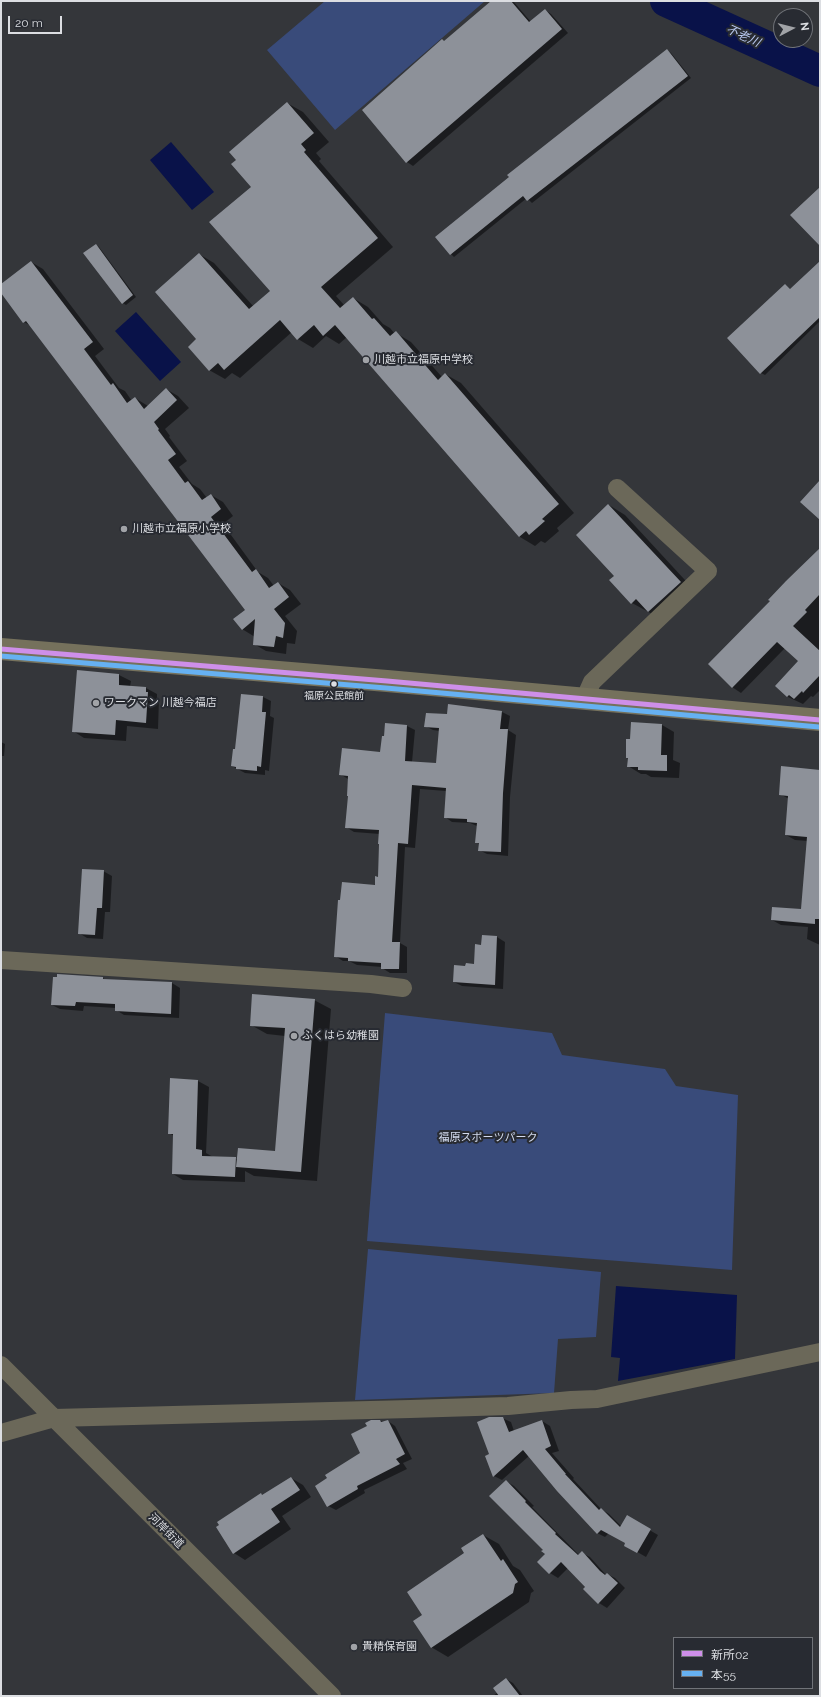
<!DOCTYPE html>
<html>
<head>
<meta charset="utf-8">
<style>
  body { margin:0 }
  #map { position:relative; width:821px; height:1697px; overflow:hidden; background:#34363a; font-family:Raleway,"Noto Sans JP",sans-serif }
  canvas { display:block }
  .frame { position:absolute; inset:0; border:2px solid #dcdee2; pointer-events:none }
  .legend { position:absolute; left:673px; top:1637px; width:140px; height:52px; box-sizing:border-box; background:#282b32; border:1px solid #707378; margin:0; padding:5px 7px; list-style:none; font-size:12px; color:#dcdee2 }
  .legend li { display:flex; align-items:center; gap:8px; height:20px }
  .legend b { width:20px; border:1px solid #707378 }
  .north { position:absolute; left:773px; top:8px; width:40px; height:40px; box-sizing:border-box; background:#282b32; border:1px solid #707378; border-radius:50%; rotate:83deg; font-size:11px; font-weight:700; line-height:16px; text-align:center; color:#dcdee2 }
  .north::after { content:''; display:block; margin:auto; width:14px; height:18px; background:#a1a3a7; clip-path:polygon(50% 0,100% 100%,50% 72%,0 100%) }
  .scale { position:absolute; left:8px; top:16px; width:54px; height:18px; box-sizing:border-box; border:2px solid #dcdee2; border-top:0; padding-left:5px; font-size:12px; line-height:14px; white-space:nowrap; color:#dcdee2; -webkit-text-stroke:3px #282b32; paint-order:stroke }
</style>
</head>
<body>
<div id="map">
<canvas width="821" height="1697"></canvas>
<div class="frame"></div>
<ul class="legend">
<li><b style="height:5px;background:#ce8fe9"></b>新所02</li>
<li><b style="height:5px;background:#66b1f2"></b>本55</li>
</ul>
<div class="north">N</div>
<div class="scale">20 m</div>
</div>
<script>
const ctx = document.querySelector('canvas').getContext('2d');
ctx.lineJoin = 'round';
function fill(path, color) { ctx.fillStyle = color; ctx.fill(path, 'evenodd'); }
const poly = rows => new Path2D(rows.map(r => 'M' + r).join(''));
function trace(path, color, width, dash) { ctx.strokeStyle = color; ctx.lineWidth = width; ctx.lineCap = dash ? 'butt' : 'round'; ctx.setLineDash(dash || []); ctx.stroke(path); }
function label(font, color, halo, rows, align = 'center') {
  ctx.font = font + ' Raleway,"Noto Sans JP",sans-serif'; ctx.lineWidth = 4; ctx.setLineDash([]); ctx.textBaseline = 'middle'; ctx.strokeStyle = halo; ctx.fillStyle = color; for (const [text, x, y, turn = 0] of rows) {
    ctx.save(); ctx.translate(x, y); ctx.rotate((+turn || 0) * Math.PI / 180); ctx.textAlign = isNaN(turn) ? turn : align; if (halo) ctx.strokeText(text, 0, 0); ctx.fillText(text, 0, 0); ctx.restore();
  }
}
const green = poly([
  [325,1,485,1,335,130,267,50],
  [385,1013,552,1033,562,1055,665,1069,676,1086,738,1095,732,1270,367,1241],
  [368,1249,601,1272,596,1337,558,1339,554,1393,355,1400]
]);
const water = poly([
  [171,142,214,192,192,210,150,160],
  [136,312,181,362,160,381,115,331],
  [616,1286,737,1295,735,1359,618,1381,620,1358,611,1357]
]);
const shadow = poly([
  [492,1,513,1,531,22,545,10,551,14,568,33,413,166,407,162,363,110],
  [667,50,671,53,691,78,532,203,527,198,454,257,451,254,510,178],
  [287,103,303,112,329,142,316,153,321,159,319,161,393,247,336,296,344,305,353,298,368,307,383,324,390,328,395,334,396,333,411,342,442,377,445,374,461,383,574,513,557,528,559,531,545,543,541,541,535,546,520,537,347,337,339,344,326,336,313,348,298,339,292,332,240,378,232,373,225,379,209,370,197,339,199,254,214,263,254,307,271,292,252,188,237,160],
  [96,245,99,247,136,297,126,305,123,303],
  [31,262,43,269,104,349,95,356,119,388,125,391,132,401,135,398,148,406,166,389,178,396,189,408,165,429,170,436,169,437,187,461,179,467,192,484,200,489,207,498,211,495,223,502,233,516,223,524,258,572,268,578,274,586,278,583,290,590,301,604,285,616,297,631,295,644,287,643,286,654,266,651,254,644,255,637,242,629,247,610,31,326,24,322,1,292,1,285],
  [820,262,820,321,765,375,761,373,785,285,791,290],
  [609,505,625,515,696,592,665,621,632,603,615,576],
  [820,549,820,690,813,697,811,696,803,704,788,697,777,686,800,661,785,648,741,693,732,687],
  [78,671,119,675,131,681,130,687,146,688,157,694,157,698,159,699,158,729,127,726,126,741,84,738,73,731],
  [242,695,263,697,271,701,270,716,274,718,269,771,265,770,265,775,245,773,232,766,236,750],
  [449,705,502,712,510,716,508,730,516,735,510,797,508,856,487,854,479,850,480,844,476,842,477,826,470,823,452,822,445,817,446,791,420,789,415,848,405,847,400,943,407,947,407,973,390,973,382,968,382,967,357,965,349,961,343,961,335,956,379,878,380,834,354,832,346,827,349,796,348,779,340,774,381,753,386,724,407,726,415,730,412,762,437,764,440,731,433,730,425,726,448,715],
  [662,725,674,732,673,760,680,763,679,778,651,777,646,774,641,774,628,766,629,759,627,758,631,740],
  [1,742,5,744,4,756,1,756],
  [820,771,820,945,807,939,808,927,781,925,772,920,802,910,808,841,795,840,786,835,789,799,780,794],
  [103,871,112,876,110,912,105,912,103,939,87,938,79,933],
  [483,936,497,937,505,942,503,989,462,986,454,982,466,967,475,965,482,946],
  [103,978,105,980,172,983,180,988,179,1018,124,1015,116,1010,116,1008,84,1006,83,1011,60,1009,52,1005],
  [314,1000,331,1009,317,1181,254,1176,245,1171,245,1182,183,1180,173,1174,174,1136,169,1133,171,1079,198,1081,209,1087,206,1153,213,1157,235,1158,238,1160,276,1152,285,1036,267,1034,251,1025],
  [502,1418,511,1422,514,1431,542,1421,550,1426,559,1451,552,1453,574,1478,573,1479,601,1509,609,1514,622,1527,627,1517,658,1535,646,1557,625,1545,626,1543,609,1533,605,1537,597,1533,529,1456,502,1480,494,1476,490,1454],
  [380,1421,388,1421,395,1426,412,1459,403,1463,407,1469,364,1490,365,1493,336,1510,328,1506],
  [291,1478,303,1485,311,1497,282,1516,291,1529,245,1560,234,1553,263,1496],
  [506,1481,514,1486,534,1506,532,1507,579,1555,582,1553,590,1557,606,1575,607,1574,615,1578,625,1588,607,1608,599,1603,568,1568,558,1578,550,1573,544,1550],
  [483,1535,499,1544,513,1566,520,1570,534,1591,531,1593,529,1602,448,1657,431,1647,423,1615],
  [506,1679,513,1683,523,1696,493,1696,497,1693]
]);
const river = poly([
  [666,1,820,71]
]);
const building = poly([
  [491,1,511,1,529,22,545,9,562,29,406,163,362,110,442,39,444,41],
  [667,49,688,76,527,201,523,196,450,255,435,237,509,177,507,175],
  [287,102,314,133,301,144,306,150,304,152,378,238,321,287,340,308,353,297,372,319,374,318,390,336,396,331,438,380,445,373,559,504,542,519,545,521,529,535,526,531,519,537,335,325,323,336,314,325,297,340,280,320,224,370,218,363,209,371,188,347,196,339,155,292,199,253,249,309,270,291,209,222,251,187,231,164,236,160,229,152],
  [820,187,820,246,790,215],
  [96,244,133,295,122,304,83,253],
  [31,261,93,342,84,349,111,385,113,383,127,403,135,397,144,409,166,388,177,400,154,422,159,429,158,430,176,454,168,460,185,483,188,481,202,500,211,494,221,509,211,517,252,572,256,569,269,588,278,582,289,597,274,609,285,623,283,638,276,636,274,647,253,645,255,619,242,630,233,619,245,610,26,321,23,323,1,293,1,284],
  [820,261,820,317,760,374,727,338,785,284,790,289],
  [820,480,820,520,800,502],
  [608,504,681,582,648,612,636,599,631,604,609,580,614,576,576,535],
  [820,548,820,594,805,610,807,612,793,626,820,651,820,675,803,693,802,691,794,699,789,695,787,697,775,686,798,661,777,642,732,688,708,664,770,601,768,600,786,581],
  [77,670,119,674,119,685,146,687,146,692,148,692,146,723,116,720,115,735,72,732],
  [241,694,263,696,262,712,266,712,261,767,257,766,257,771,236,769,236,767,231,766,233,749,235,749],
  [448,704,502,711,500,729,508,729,503,793,501,852,478,851,479,843,475,843,477,823,467,822,467,819,444,818,446,788,412,785,408,844,398,843,392,942,400,942,399,969,381,969,381,963,348,961,348,958,334,957,338,900,340,900,342,882,375,885,375,876,378,877,379,844,378,844,379,830,345,828,348,796,347,796,348,776,339,775,342,748,380,752,382,736,384,736,385,723,407,725,405,761,436,763,439,728,424,727,426,713,447,714],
  [631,722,662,724,661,755,667,755,667,771,638,770,638,767,627,767,628,758,626,758,626,739,630,739],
  [781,766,820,770,820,919,815,919,815,924,771,920,772,907,801,909,807,837,785,835,788,796,779,795],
  [82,869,104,870,102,908,97,908,95,935,78,934],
  [482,935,497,936,495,985,453,982,454,965,465,966,466,963,474,964,475,944,481,945],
  [57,974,103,977,103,979,172,982,171,1014,115,1011,115,1004,76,1002,75,1006,51,1005,53,977,57,977],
  [252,994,315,999,301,1172,236,1167,238,1148,275,1151,285,1028,250,1026],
  [170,1078,198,1080,196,1149,202,1150,202,1156,236,1157,235,1177,172,1174,173,1134,168,1134],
  [489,1417,503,1417,509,1432,542,1420,551,1446,545,1449,566,1474,565,1474,599,1510,601,1508,620,1527,627,1515,651,1529,637,1553,624,1546,625,1543,601,1530,597,1534,557,1491,523,1450,493,1477,485,1456,489,1454,477,1422],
  [371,1420,380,1420,381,1422,388,1420,405,1454,396,1459,400,1464,357,1486,358,1489,327,1507,315,1486,327,1478,325,1475,360,1453,351,1434,367,1426,365,1423],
  [291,1477,300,1490,271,1509,280,1522,233,1554,216,1527,219,1525,217,1522,261,1493,262,1495],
  [506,1480,526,1501,525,1502,556,1533,555,1534,578,1555,582,1551,600,1571,605,1575,607,1573,618,1583,598,1604,583,1589,585,1587,561,1562,549,1574,537,1562,545,1554,541,1551,543,1550,489,1496],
  [483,1534,501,1561,503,1559,518,1582,515,1584,513,1593,431,1648,413,1621,422,1615,407,1592,464,1553,461,1548],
  [506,1678,520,1696,499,1696,493,1688]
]);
const street = poly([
  [587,699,588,691,592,682,708,571,617,488],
  [1,960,371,984,403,988],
  [1,1365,332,1696],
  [1,1433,54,1418,410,1409,508,1406,571,1400,597,1399,820,1352]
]);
const primary = poly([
  [1,649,387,681,820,720]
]);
const bus1 = poly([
  [1,649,387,681,820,720]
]);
const bus2 = poly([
  [1,656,386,688,819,727]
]);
const markers = [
  [366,360,4,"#a1a3a7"],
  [124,529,4,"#a1a3a7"],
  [334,684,3.5,"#dcdee2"],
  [96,703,4,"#a1a3a7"],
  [294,1036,4,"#a1a3a7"],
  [354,1647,4,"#a1a3a7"]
];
const busNames = [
  ["福原公民館前",334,696]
];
const poiNames = [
  ["川越市立福原中学校",374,360],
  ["川越市立福原小学校",132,529],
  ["ワークマン 川越今福店",104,703],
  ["ふくはら幼稚園",302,1036],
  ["貴精保育園",362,1647]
];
const parkNames = [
  ["福原スポーツパーク",488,1138]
];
const streetNames = [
  ["河岸街道",166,1531,45]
];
const waterNames = [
  ["不老川",743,36,25]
];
fill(green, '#394b7a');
fill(water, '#091249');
fill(shadow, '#0007');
trace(river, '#091249', 32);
fill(building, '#8d9199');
trace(street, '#6b6859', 18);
trace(primary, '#75715c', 22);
trace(bus1, '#ce8fe9', 5);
trace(bus2, '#66b1f2', 5);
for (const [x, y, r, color] of markers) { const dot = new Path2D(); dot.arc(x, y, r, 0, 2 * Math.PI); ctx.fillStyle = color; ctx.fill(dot); trace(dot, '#282b32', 1.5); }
label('10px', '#dcdee2', '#282b32', busNames);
label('11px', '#dcdee2', '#282b32', poiNames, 'left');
label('11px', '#d2daee', '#282b32', parkNames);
label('11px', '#dcdee2', '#282b32', streetNames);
label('italic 12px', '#b9c9f0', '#282b32', waterNames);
</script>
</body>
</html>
